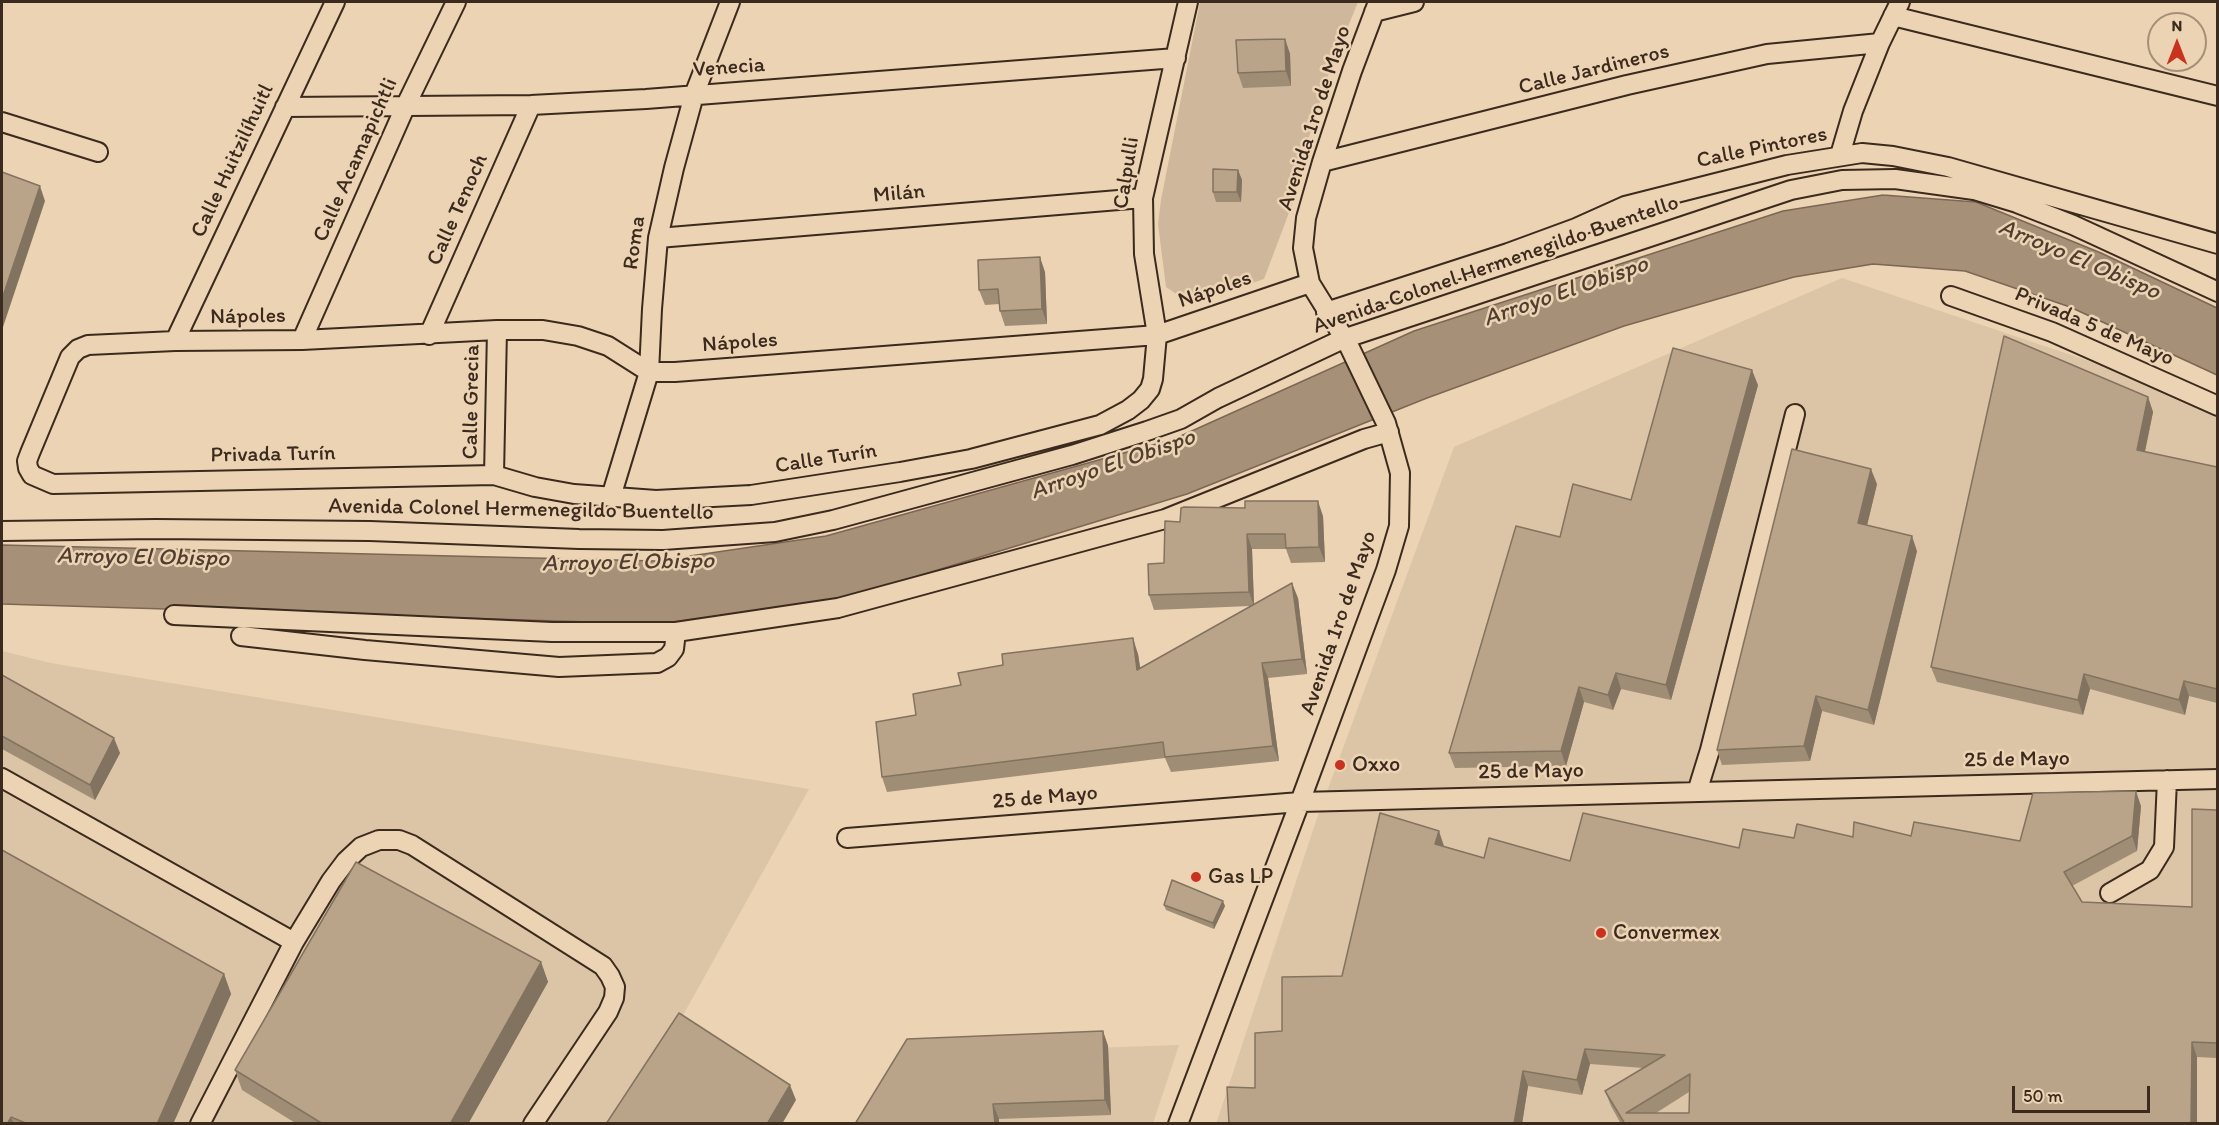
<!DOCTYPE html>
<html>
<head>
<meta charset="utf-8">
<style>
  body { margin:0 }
  #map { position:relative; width:2219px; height:1125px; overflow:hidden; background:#ebd3b3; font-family:Itim,sans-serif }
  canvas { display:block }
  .frame { position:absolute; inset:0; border:3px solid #3b2a1e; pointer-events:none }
  .north { position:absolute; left:2147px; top:12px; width:60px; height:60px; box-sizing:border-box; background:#ebd3b3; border:2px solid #a58f77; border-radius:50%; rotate:0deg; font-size:16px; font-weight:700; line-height:24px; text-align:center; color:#3b2a1e }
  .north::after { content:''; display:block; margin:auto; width:21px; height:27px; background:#c8321e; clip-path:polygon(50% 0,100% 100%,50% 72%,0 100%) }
  .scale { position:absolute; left:2012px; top:1086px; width:138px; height:27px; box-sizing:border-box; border:3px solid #3b2a1e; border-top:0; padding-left:8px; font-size:18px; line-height:21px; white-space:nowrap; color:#3b2a1e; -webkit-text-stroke:4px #ebd3b3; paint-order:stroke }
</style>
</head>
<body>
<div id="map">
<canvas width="2219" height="1125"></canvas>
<div class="frame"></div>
<div class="north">N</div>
<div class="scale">50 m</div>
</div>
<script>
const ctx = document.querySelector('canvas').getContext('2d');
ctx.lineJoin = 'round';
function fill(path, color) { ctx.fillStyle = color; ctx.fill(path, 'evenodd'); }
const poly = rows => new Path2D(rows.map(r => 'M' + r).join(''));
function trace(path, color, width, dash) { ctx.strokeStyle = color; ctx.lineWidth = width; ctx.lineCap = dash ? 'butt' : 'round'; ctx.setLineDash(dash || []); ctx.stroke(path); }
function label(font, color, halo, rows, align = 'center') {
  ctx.font = font + ' Itim,sans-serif'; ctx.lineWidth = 5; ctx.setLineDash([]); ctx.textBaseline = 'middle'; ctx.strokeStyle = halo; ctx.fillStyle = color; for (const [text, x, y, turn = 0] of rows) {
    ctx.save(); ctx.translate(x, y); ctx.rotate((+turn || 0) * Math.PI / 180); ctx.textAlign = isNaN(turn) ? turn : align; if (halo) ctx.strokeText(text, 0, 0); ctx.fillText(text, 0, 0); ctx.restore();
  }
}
const built = poly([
  [1842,278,2217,404,2217,1123,1216,1124,1315,824,1454,447],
  [2,651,51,663,809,789,623,1123,2,1124],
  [1179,1045,1153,1123,870,1124,912,1054]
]);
const green = poly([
  [1200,2,1358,2,1329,73,1304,153,1293,202,1264,279,1191,304,1166,287,1158,224,1161,200]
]);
const water = poly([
  [1883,195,1976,202,2101,253,2217,308,2217,375,2070,307,1965,271,1873,264,1794,277,1624,326,1427,398,1187,494,839,600,657,624,2,604,2,545,656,561,826,536,1174,439,1414,331,1783,211,1883,195]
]);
const minor = poly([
  [1188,2,1143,198,1144,254,1157,335,1153,379,1150,389,1141,400,1128,410,1100,425,971,459,900,472,751,495,656,500,574,494,535,487,494,475,53,484,32,475,28,468,27,461,30,453,70,357,78,349,88,345,175,341,302,340,497,330,543,330,578,336,608,346,649,372,675,372,1157,335,1310,283],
  [1374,12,1414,2],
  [1893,16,2218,96],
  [285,107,531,105,646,99,1176,58],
  [2,122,98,152],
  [1840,155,1853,111,1880,43,1900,2],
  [1322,162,1627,85,1767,54,1880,43],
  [658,238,1143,198],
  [1951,296,2052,332,2218,406],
  [1326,312,1508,253,1576,228,1625,206,1787,165,1862,153,1893,156,1948,167,2218,244],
  [429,335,531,105],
  [302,340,406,105,456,2],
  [175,341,335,2],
  [494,475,497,330],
  [611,497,649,372,652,309,658,238,674,168,694,95,730,2],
  [2,531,156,529,370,531,579,539,663,540,775,532,833,520,1072,455,1147,431,1181,419,1218,398,1343,339,1791,190,1842,180,1895,179,1974,190,2017,203,2073,225,2218,292],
  [174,615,552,632,676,632,838,608,1165,519,1364,439,1389,432],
  [241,636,365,650,559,667,657,663,668,657,674,649,676,632],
  [2,778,294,942],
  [1697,792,1710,750,1795,414],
  [847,838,1300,802,2218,779],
  [2110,893,2150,870,2164,847,2167,780],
  [200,1124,294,942,331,881,346,861,361,847,379,840,399,840,412,845,603,966,610,976,615,987,614,998,608,1012,533,1124],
  [1178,1124,1300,802,1386,570,1399,526,1400,473,1386,423,1349,346,1310,283,1303,248,1306,218,1322,162,1352,71,1378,2]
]);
const wall = poly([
  [1285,39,1290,54,1291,86,1243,88,1238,73],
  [1238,170,1242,180,1241,202,1216,202,1213,192],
  [1045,272,1047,324,1005,326,1000,311,999,304,985,305,979,290],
  [1758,385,1671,700,1621,689,1613,710,1584,702,1566,766,1455,768,1449,753,1560,537,1631,500],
  [2148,397,2153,412,2145,452,2217,467,2217,703,2189,696,2185,715,2090,689,2083,715,1937,682,1931,667],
  [1877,484,1867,525,1917,551,1874,725,1822,711,1810,761,1722,765,1717,750],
  [1323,516,1325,562,1291,563,1286,549,1252,549,1254,604,1298,598,1307,674,1268,678,1279,761,1171,772,1165,758,887,792,882,777,916,715,1138,654,1140,669,1250,606,1154,610,1149,595,1164,563,1180,522],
  [2,675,120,753,95,800,2,749],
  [2141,806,2137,851,2072,886,2082,902,2192,907,2217,810,2217,1058,2197,1057,2197,1124,1621,1124,1611,1106,1605,1091,1643,1068,1590,1064,1582,1095,1528,1086,1522,1124,1229,1124,1255,1088,1282,1031,1342,976,1444,846,1484,858,1570,861,1739,848,1794,838,1911,836,2020,841],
  [1689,1092,1689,1113,1656,1113],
  [1164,905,1225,906,1214,929,1166,910],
  [541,962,548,982,468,1124,297,1124,242,1090,235,1070],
  [224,974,231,994,173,1124,2,1124],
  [1103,1031,1108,1046,1111,1115,855,1124]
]);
const shadedWall = poly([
  [1285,39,1290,54,1291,86,1286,71],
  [1238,170,1242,180,1241,202,1237,192],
  [40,186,45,201,2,330,2,299],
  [1040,257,1045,272,1047,324,1042,309],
  [1752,370,1758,385,1671,700,1666,685],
  [2148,397,2153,412,2142,465,2137,450],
  [1871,469,1877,484,1864,538,1858,523],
  [1318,501,1323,516,1325,562,1319,547],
  [1247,534,1252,549,1254,606,1249,592],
  [1912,536,1917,551,1874,725,1868,710],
  [1292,583,1298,598,1307,674,1302,659],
  [1133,638,1138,654,1143,685,1137,670],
  [1262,663,1268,678,1279,761,1273,746],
  [1616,673,1621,689,1613,710,1608,695],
  [2084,674,2090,689,2083,715,2078,700],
  [2184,681,2189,696,2185,715,2179,700],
  [1579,687,1584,702,1566,766,1561,751],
  [1816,696,1822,711,1810,761,1804,746],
  [114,738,120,753,95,800,90,785],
  [2136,791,2141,806,2137,851,2132,836],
  [1439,831,1444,846,1440,859,1435,844],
  [1223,901,1225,906,1214,929,1213,923],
  [541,962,548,982,468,1124,450,1124],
  [224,974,231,994,173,1124,157,1124],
  [1103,1031,1108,1046,1111,1115,1105,1100],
  [2192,1042,2197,1057,2197,1124,2191,1124],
  [1585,1049,1590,1064,1582,1095,1577,1080],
  [1523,1071,1528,1086,1522,1124,1514,1124],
  [790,1085,796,1100,782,1124,767,1124],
  [993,1104,999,1119,999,1124,995,1124],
  [11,1117,14,1124,7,1124]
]);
const building = poly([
  [1285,39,1286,71,1238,73,1236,40,1285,39],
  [1213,169,1238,170,1237,192,1213,192,1213,169],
  [2,172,40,186,2,299,2,172],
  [1040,257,1042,309,1000,311,998,289,979,290,978,260,1040,257],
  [2004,336,2148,397,2137,450,2217,467,2217,689,2184,681,2179,700,2084,674,2078,700,1931,667,2004,336],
  [1673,348,1752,370,1666,685,1616,673,1608,695,1579,687,1561,751,1449,753,1516,526,1560,537,1573,484,1631,500,1673,348],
  [1792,449,1871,469,1858,523,1912,536,1868,710,1816,696,1804,746,1717,750,1792,449],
  [1245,501,1318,501,1319,547,1286,548,1285,534,1247,534,1249,592,1149,595,1148,564,1164,563,1165,521,1180,522,1181,508,1184,507,1245,508,1245,501],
  [1292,583,1302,659,1262,663,1273,746,1165,757,1163,742,882,777,876,722,916,715,913,694,961,685,958,673,1003,665,1002,654,1133,638,1137,670,1292,583],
  [2,675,114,738,90,785,2,736,2,675],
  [2136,791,2132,836,2064,872,2082,902,2192,907,2192,809,2217,810,2217,1043,2192,1042,2191,1124,1625,1124,1605,1091,1665,1055,1585,1049,1577,1080,1523,1071,1514,1124,1229,1124,1227,1087,1255,1088,1255,1033,1282,1031,1282,977,1342,976,1380,813,1439,831,1435,844,1484,858,1489,838,1570,861,1583,813,1739,848,1743,829,1794,838,1797,824,1853,837,1854,822,1911,836,1914,822,2020,841,2033,793,2136,791],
  [1690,1074,1689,1113,1626,1113,1690,1074],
  [2,850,224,974,157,1124,28,1124,11,1117,7,1124,2,1124,2,850],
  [356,862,541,962,450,1124,323,1124,235,1070,356,862],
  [1172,880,1223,901,1213,923,1164,905,1172,880],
  [679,1013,790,1085,767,1124,606,1124,679,1013],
  [1103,1031,1105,1100,993,1104,995,1124,855,1124,907,1039,1103,1031]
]);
const markers = [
  [1340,765,6,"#c8321e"],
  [1196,877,6,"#c8321e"],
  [1601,933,6,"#c8321e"]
];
const streetNames = [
  ["Venecia",729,68,-4],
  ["Calle Jardineros",1594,70,-14],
  ["Avenida 1ro de Mayo",1315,118,-72],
  ["Calle Pintores",1762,148,-12],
  ["Calle Acamapichtli",356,160,-66],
  ["Calle Huitzilíhuitl",233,161,-65],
  ["Calpulli",1127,173,-81],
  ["Milán",899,194,-5],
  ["Calle Tenoch",458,210,-66],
  ["Roma",635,243,-82],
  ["Avenida Colonel Hermenegildo Buentello",1496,265,-19],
  ["Nápoles",1215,290,-19],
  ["Nápoles",248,317,-1],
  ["Privada 5 de Mayo",2094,327,23],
  ["Nápoles",740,343,-4],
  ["Calle Grecia",472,402,-89],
  ["Privada Turín",273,455,-1],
  ["Calle Turín",826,459,-9],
  ["Avenida Colonel Hermenegildo Buentello",521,510,1],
  ["Avenida 1ro de Mayo",1339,623,-71],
  ["25 de Mayo",2017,760,-1],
  ["25 de Mayo",1531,772,-1],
  ["25 de Mayo",1045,798,-5]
];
const poiNames = [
  ["Oxxo",1352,765],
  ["Gas LP",1208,877],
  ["Convermex",1613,933]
];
const waterNames = [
  ["Arroyo El Obispo",2079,260,23],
  ["Arroyo El Obispo",1566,292,-19],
  ["Arroyo El Obispo",1113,465,-19],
  ["Arroyo El Obispo",143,558,1],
  ["Arroyo El Obispo",628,563,-1]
];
fill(built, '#dcc5a6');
fill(green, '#cfb79b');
fill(water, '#a69078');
trace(water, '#7b6754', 1.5);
trace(minor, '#3b2a1e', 22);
trace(minor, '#ebd3b3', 18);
fill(wall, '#a08d76');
fill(shadedWall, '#827360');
fill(building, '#baa489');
trace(building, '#827360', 1.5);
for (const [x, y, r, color] of markers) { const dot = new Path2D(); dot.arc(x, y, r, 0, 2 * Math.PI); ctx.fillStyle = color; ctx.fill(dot); trace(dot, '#ebd3b3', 2); }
label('22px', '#3b2a1e', '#ebd3b3', streetNames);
label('22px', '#3b2a1e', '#ebd3b3', poiNames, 'left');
label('italic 24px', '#503e30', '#ebd3b3', waterNames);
</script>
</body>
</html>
